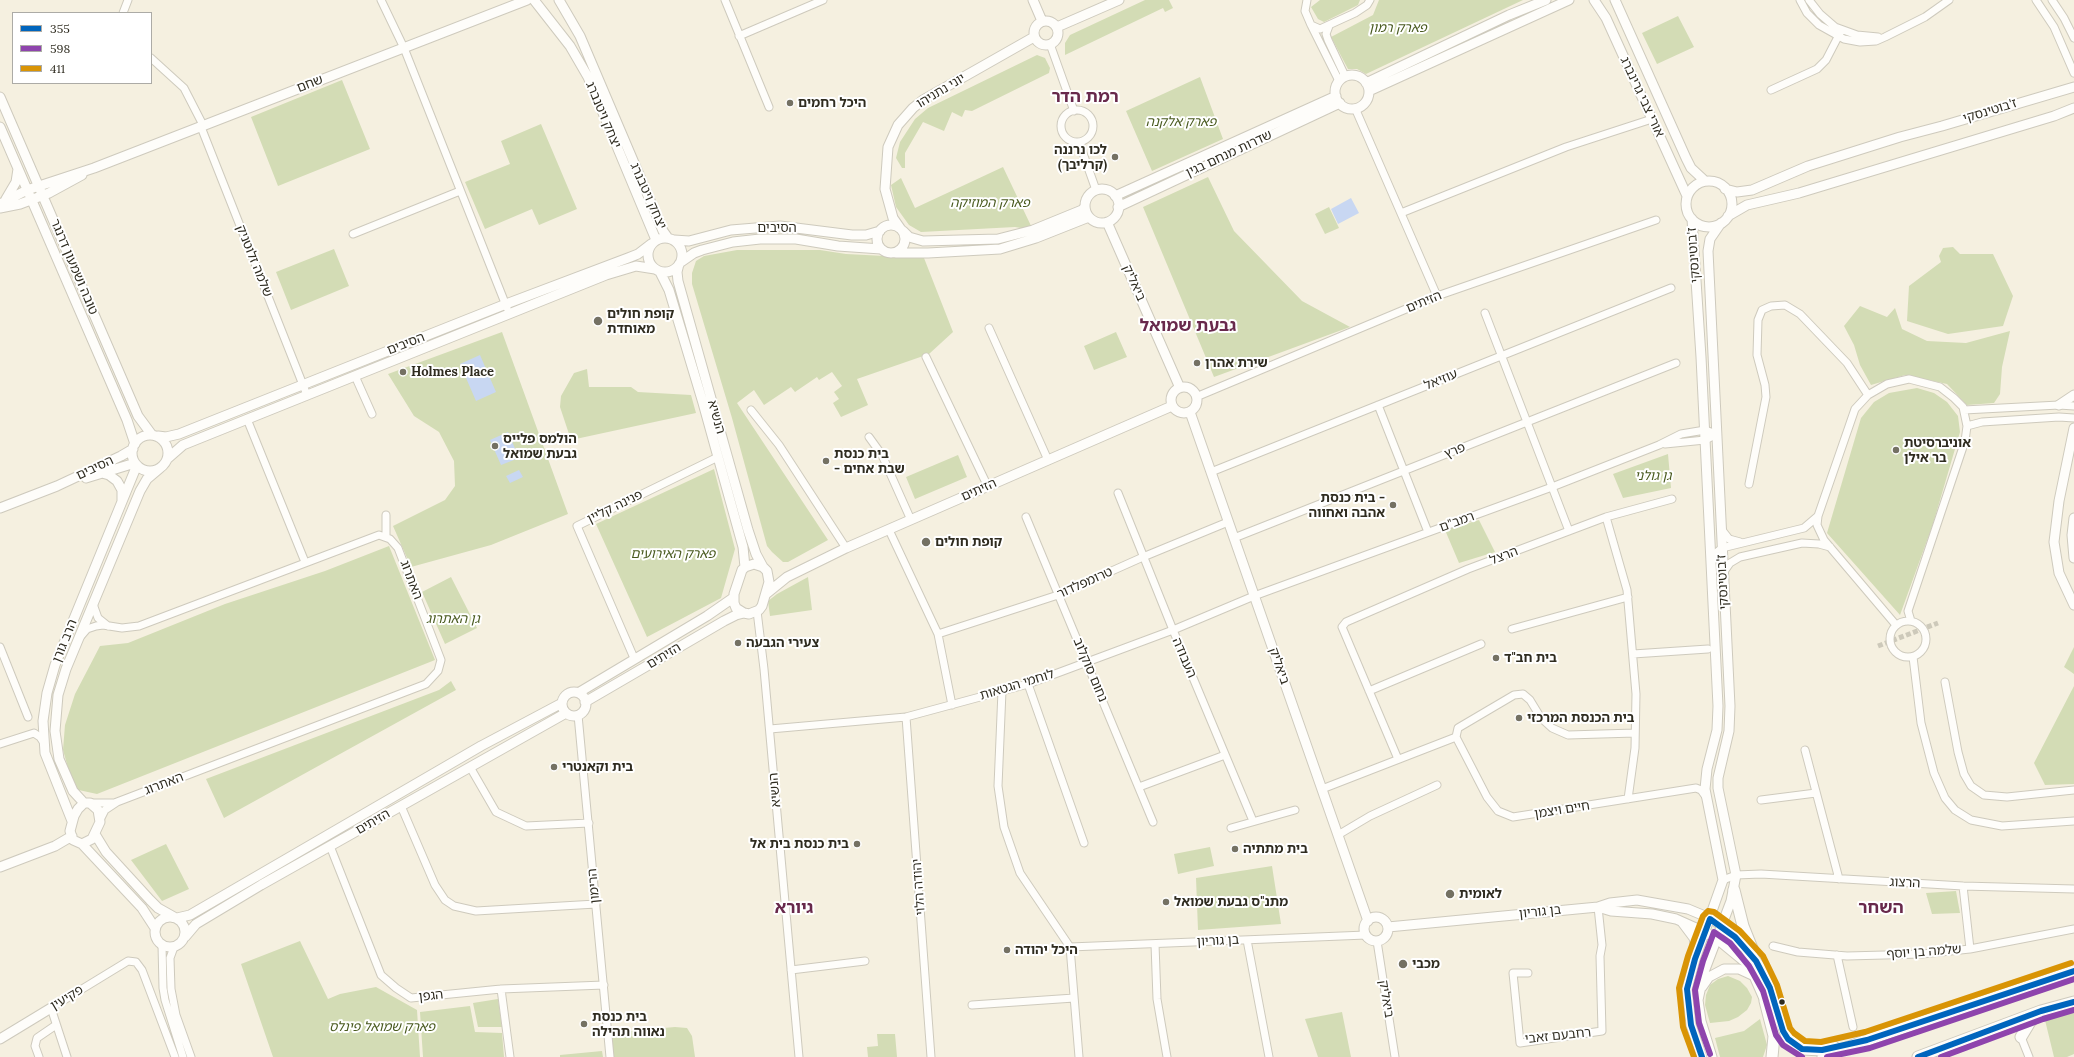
<!DOCTYPE html>
<html>
<head>
<meta charset="utf-8">
<style>
  body { margin:0 }
  #map { position:relative; width:2074px; height:1057px; overflow:hidden; background:#f5f0e0; font-family:Lora,serif }
  canvas { display:block }
  .legend { position:absolute; left:12px; top:12px; width:140px; height:72px; box-sizing:border-box; background:#fff; border:1px solid #acaba6; margin:0; padding:5px 7px; list-style:none; font-size:12px; color:#2f2c20 }
  .legend li { display:flex; align-items:center; gap:8px; height:20px }
  .legend b { width:20px; border:1px solid #acaba6 }
</style>
</head>
<body>
<div id="map">
<canvas width="2074" height="1057"></canvas>
<ul class="legend">
<li><b style="height:5px;background:#0065bd"></b>355</li>
<li><b style="height:5px;background:#8e44ad"></b>598</li>
<li><b style="height:5px;background:#d99405"></b>411</li>
</ul>
</div>
<script>
const ctx = document.querySelector('canvas').getContext('2d');
ctx.lineJoin = 'round';
function fill(path, color) { ctx.fillStyle = color; ctx.fill(path, 'evenodd'); }
const poly = rows => new Path2D(rows.map(r => 'M' + r).join(''));
function trace(path, color, width, dash) { ctx.strokeStyle = color; ctx.lineWidth = width; ctx.lineCap = dash ? 'butt' : 'round'; ctx.setLineDash(dash || []); ctx.stroke(path); }
function label(font, color, halo, rows, align = 'center') {
  ctx.font = font + ' Lora,"Noto Sans Hebrew",serif'; ctx.lineWidth = 4; ctx.setLineDash([]); ctx.textBaseline = 'middle'; ctx.strokeStyle = halo; ctx.fillStyle = color; for (const [text, x, y, turn = 0] of rows) {
    ctx.save(); ctx.translate(x, y); ctx.rotate((+turn || 0) * Math.PI / 180); ctx.textAlign = isNaN(turn) ? turn : align; if (halo) ctx.strokeText(text, 0, 0); ctx.fillText(text, 0, 0); ctx.restore();
  }
}
const green = poly([
  [1145,0,1169,0,1173,8,1165,12,1163,8,1065,55,1065,43,1070,35],
  [1320,0,1360,0,1358,5,1324,22,1318,19,1311,7],
  [1379,0,1523,0,1366,74,1357,69,1348,69,1331,37,1373,15],
  [1678,16,1694,47,1657,64,1642,33],
  [1037,55,1045,58,1050,68,1049,73,972,111,965,110,962,117,952,112,944,131,923,122,905,153,905,168,902,168,896,158,900,142,915,119,928,108],
  [1200,77,1223,139,1152,171,1126,111],
  [342,80,370,149,278,186,251,117],
  [541,124,577,209,539,225,532,209,485,229,465,182,510,164,501,141],
  [1003,167,1033,230,1015,227,921,232,909,225,896,207,891,185,901,178,915,208],
  [1208,177,1234,231,1302,301,1350,327,1214,377,1143,207],
  [1329,207,1339,228,1325,234,1315,214],
  [1953,247,1960,254,1993,254,2013,296,2003,326,1948,334,1907,321,1909,286,1941,262,1939,256,1943,248],
  [334,249,349,286,291,310,276,272],
  [737,250,820,250,846,254,924,258,953,332,929,354,857,379,868,405,841,417,833,403,839,399,834,392,842,386,832,372,819,380,817,377,795,392,791,387,764,405,754,390,737,403,828,540,788,562,783,562,772,552,767,546,732,418,692,284,692,273,696,261,704,256],
  [1860,306,1887,317,1895,308,1902,329,1927,341,1966,343,2010,331,2002,367,2000,394,1994,403,1967,405,1947,384,1905,375,1871,385,1860,365,1854,345,1844,326],
  [502,332,568,514,491,545,411,567,393,526,445,500,455,486,454,461,439,432,414,416,388,374],
  [1116,332,1127,357,1094,370,1084,346],
  [587,369,589,387,631,387,638,392,691,395,696,413,571,440,560,407,561,396,574,373],
  [1917,388,1934,393,1947,402,1958,416,1960,432,1933,524,1900,615,1827,533,1861,418,1874,402,1889,393],
  [1668,454,1671,488,1623,498,1613,474],
  [958,455,967,477,915,499,906,477],
  [714,469,735,549,721,598,647,637,596,524],
  [1479,520,1495,552,1459,563,1445,530],
  [389,546,435,660,97,794,74,789,63,750,65,725,75,694,100,646,128,643,225,604,325,571],
  [451,577,477,628,445,644,422,592],
  [808,577,812,610,770,616,768,601,777,594],
  [2074,647,2074,674,2064,667],
  [451,681,456,690,224,818,206,779,439,690],
  [2074,686,2074,784,2045,785,2034,763],
  [166,844,189,889,162,901,131,860],
  [1210,847,1214,866,1178,874,1174,854],
  [1272,866,1281,924,1198,930,1196,878],
  [1956,891,1960,913,1932,914,1926,893],
  [300,941,328,999,340,994,376,987,417,1010,420,1057,273,1057,241,964],
  [1728,976,1740,981,1747,988,1752,997,1751,1003,1747,1010,1738,1017,1729,1021,1710,1023,1705,1005,1706,995,1710,985,1718,979],
  [498,999,502,1027,478,1027,473,1003],
  [470,1006,475,1032,502,1033,504,1057,423,1057,420,1012],
  [2074,1009,2074,1054,2067,1057,2054,1057,2044,1016],
  [1342,1012,1351,1057,1318,1057,1305,1019],
  [1760,1019,1767,1045,1763,1057,1720,1057,1715,1038,1744,1031],
  [675,1027,687,1028,692,1036,695,1057,610,1057,608,1033],
  [877,1034,895,1034,897,1057,868,1057,867,1047,878,1046],
  [602,1051,603,1057,560,1057,560,1055]
]);
const water = poly([
  [1351,198,1359,213,1338,224,1331,209],
  [480,355,496,392,476,401,460,364],
  [508,432,519,458,501,465,490,440],
  [519,470,523,477,510,483,506,476]
]);
const pedestrianTunnel = poly([
  [1878,646,1938,623]
]);
const minor = poly([
  [381,0,404,48,507,308],
  [725,0,769,107],
  [1307,0,1305,11,1311,25,1320,29,1355,13,1367,5,1370,0],
  [1800,0,1807,13,1819,25,1844,39,1860,42,1876,41,1885,37,1925,17,1949,0],
  [1809,0,1820,14,1835,27,1857,35,1878,37],
  [2036,0,2054,27,2074,73],
  [2052,0,2064,18,2074,38],
  [123,13,128,0],
  [1311,25,1339,81],
  [1329,26,1326,34,1328,40,1345,76],
  [739,36,823,0],
  [1050,44,1074,111],
  [151,58,184,88,203,125],
  [1771,90,1817,69,1826,60,1840,33],
  [1355,108,1437,296],
  '1061 126a16 16 0 1 1 32 0a16 16 0 1 1-32 0Z',
  [201,127,307,395],
  [1079,142,1096,190],
  [1401,213,1566,147,1652,119],
  [353,234,460,191],
  [1485,313,1569,531],
  [989,328,1048,460],
  [926,357,988,487],
  [355,376,372,414],
  [1196,397,1437,296,1656,220],
  [1378,405,1428,532],
  [751,410,779,445,846,548],
  [1964,410,2059,405,2074,406],
  [247,419,305,562],
  [1967,426,1982,422,2059,417,2074,418],
  [869,437,882,455,911,520],
  [1665,444,1705,440,1717,434],
  [1211,472,1671,288],
  [1749,484,1766,397,1765,385,1757,355,1758,320,1762,310,1771,306,1785,305,1800,314,1847,363,1868,395],
  [1118,493,1173,630,1253,821],
  [1026,517,1153,822],
  [1606,517,1627,590,1636,694,1635,748,1628,799],
  [889,530,938,634,952,705],
  [1722,530,1729,539,1740,542],
  [386,536,386,515],
  [1234,538,1676,363],
  [1711,557,1722,548,1804,528,1818,516],
  [1723,573,1730,563,1740,557,1802,543,1819,544,1830,547],
  [93,604,98,618,108,626],
  [757,611,764,669,799,1057],
  '1890 639a18 18 0 1 1 36 0a18 18 0 1 1-36 0Z',
  [1896,625,1824,540,1817,525,1818,516,1855,409,1868,395,1887,384,1909,379,1940,387,1954,398,1963,407,1967,426,1965,441,1908,611,1911,621],
  [1512,629,1628,597],
  [938,634,1058,595,1143,557,1228,522],
  [81,636,87,629,96,626,103,625,122,628,139,626,379,535,390,539,398,548,441,660,438,671,426,684,117,802,105,810,100,820],
  [0,647,28,717],
  [1633,654,1708,649],
  [1913,657,1921,723,1934,773,1945,798,1955,810,1971,820,2002,826,2074,821],
  [634,658,577,526,718,457],
  [1945,682,1958,752,1964,774,1971,786,1984,795,2007,797,2074,790],
  [1028,684,1084,843],
  [1002,691,998,786,1004,827,1020,873,1070,947,1079,1057],
  [1369,691,1481,644],
  [578,715,610,1057],
  [906,717,931,1057],
  [770,729,906,717,1028,684,1173,630,1254,596,1552,487,1659,445,1681,434,1705,430,1717,434],
  [1456,737,1487,797,1498,811,1513,817,1696,788,1701,790,1706,797],
  [1456,737,1458,728,1514,695,1523,694,1530,700,1541,718,1552,728,1568,735,1635,733],
  [0,744,34,733,40,737,44,743],
  [1805,750,1839,879],
  [1398,759,1342,627,1346,622,1468,569,1606,517,1672,499],
  [470,767,496,812,526,826,589,823],
  [1139,787,1225,755],
  [1322,789,1456,737],
  [1761,800,1816,793],
  [90,803,114,803],
  [401,806,435,885,445,900,454,906,476,911,596,904],
  [1231,828,1295,810],
  [1338,835,1370,816,1437,785],
  [330,846,381,975,396,988,411,998,501,989,604,985],
  [1723,880,1736,875,1761,874,1963,886,2074,889],
  [1963,886,1970,949],
  [1247,940,1269,1057],
  [1377,941,1395,1057],
  [1155,944,1157,999,1167,1057],
  [162,945,163,988,165,1000,183,1057],
  [1773,946,1798,952,1847,956,1922,954,1970,949,2074,929],
  [174,947,170,958,171,989,176,1015,191,1057],
  [1070,947,1366,935],
  [1837,955,1853,1027],
  [791,970,865,961],
  [1528,973,1513,973,1520,1043,1602,1031,1600,956,1602,945,1598,907],
  [501,989,510,1057],
  [972,1005,1074,998],
  [2021,1037,2029,1057],
  [39,1057,35,1046,37,1038,56,1025],
  [67,1057,51,1008,128,961,136,962,142,970,175,1057]
]);
const tertiary = poly([
  [534,0,570,46,588,77,656,240],
  [559,0,580,36,663,231,668,238],
  [1033,0,1042,21],
  [1594,0,1606,18,1687,196],
  [1615,0,1686,158,1691,168,1705,181],
  '1034 33a12 12 0 1 1 24 0a12 12 0 1 1-24 0Z',
  [1057,27,1119,0],
  '1335 92a17 17 0 1 1 34 0a17 17 0 1 1-34 0Z',
  [1366,83,1509,15,1546,0],
  [1369,91,1569,0],
  [0,97,138,416,152,435],
  [0,127,127,420,135,444],
  '1686 204a23 23 0 1 1 46 0a23 23 0 1 1-46 0Z',
  [1725,189,1737,192,1752,190,1808,166,1900,137,1942,126,2074,87],
  '1085 206a17 17 0 1 1 34 0a17 17 0 1 1-34 0Z',
  [1115,196,1336,96],
  [6,199,16,182,18,169],
  [0,204,27,190,94,168,527,0],
  [1118,207,1340,103],
  [0,208,20,204,49,193,82,175],
  [1728,216,1747,205,1799,193,2054,116,2074,108],
  [1692,219,1701,357,1718,706,1717,730,1707,769,1705,789,1723,880,1695,959,1687,989,1691,1025,1702,1057],
  [1107,222,1180,388],
  '877 239a14 14 0 1 1 28 0a14 14 0 1 1-28 0Z',
  [900,228,893,218,885,189,888,147,898,125,913,108,923,100,1034,37],
  [903,231,909,237,923,241,998,239,1033,230,1082,210,1085,207],
  '648 255a17 17 0 1 1 34 0a17 17 0 1 1-34 0Z',
  [674,240,689,241,731,230,780,226,852,235,866,235,880,231],
  [896,253,928,253,1000,249,1036,238,1089,217],
  [681,262,694,253,702,250,733,242,760,239,796,239,838,246,881,249],
  [679,264,677,272,678,281,748,530,756,554,763,567],
  [660,272,669,290,703,403,743,547,745,567],
  '1171 400a13 13 0 1 1 26 0a13 13 0 1 1-26 0Z',
  [2059,405,2074,395],
  [1190,412,1368,921],
  [2074,428,2059,501,2054,542,2059,573,2074,605],
  '132 453a18 18 0 1 1 36 0a18 18 0 1 1-36 0Z',
  [158,436,166,437,179,434,506,304,628,258,638,254,651,244],
  [167,459,183,445,606,275,636,266,655,269],
  [102,473,109,475,117,481,122,490,122,501],
  [86,478,135,463],
  [0,508,57,486,121,456,133,449],
  [2074,518,2072,535,2074,558],
  [754,564,763,567,767,571,769,582,762,606,759,610,749,614,744,613,736,608,734,603,734,594,742,570,745,567,754,564],
  [766,594,787,577,846,548,1172,406],
  '562 704a12 12 0 1 1 24 0a12 12 0 1 1-24 0Z',
  [578,693,707,616,733,598],
  [585,702,724,621,736,615,744,613],
  [84,803,73,791,59,759,55,731,58,695,66,669,140,491,147,479,160,468],
  [84,803,90,803,98,810,100,822,92,839,82,844,73,840,70,831,74,816,78,809,84,803],
  [72,821,45,753,43,721,47,693,55,665,137,465],
  [95,834,106,852,150,900,158,908,174,917],
  [82,844,142,908,155,928],
  [0,867,55,846,72,836],
  [1598,907,1611,911,1652,914,1676,919,1705,932,1717,939,1745,962,1754,976,1765,1001],
  '155 932a15 15 0 1 1 30 0a15 15 0 1 1-30 0Z',
  '1364 929a12 12 0 1 1 24 0a12 12 0 1 1-24 0Z',
  [177,918,190,915,481,746,562,703],
  [1682,922,1694,938,1697,953],
  [1388,927,1598,907,1610,903,1637,900,1688,909,1712,919,1722,926],
  [185,937,196,924,261,885,566,713],
  [1702,987,1709,977,1724,969,1739,969,1752,975],
  [0,1039,51,1008],
  [1712,1057,1701,1021,1698,1000,1704,972,1731,901,1736,875,1718,788,1718,778,1729,731,1730,706,1708,251,1710,239,1721,223]
]);
const trunk = poly([
  [1734,890,1743,926,1753,951],
  [1722,926,1746,948,1764,974,1788,1039,1802,1049,1822,1050,1834,1047],
  [1765,1001,1774,1036,1772,1057],
  [2021,1037,2030,1022,2039,1013],
  [1823,1057,1867,1040,2074,971],
  [1918,1057,2041,1011,2074,1002]
]);
const bus1 = poly([
  [1702,1057,1691,1025,1687,989,1695,959,1710,919,1735,937,1756,961,1770,988,1783,1031,1788,1039,1802,1049,1822,1050,1867,1040,2074,971],
  [1918,1057,2041,1011,2074,1002]
]);
const bus2 = poly([
  [1710,1054,1699,1023,1695,990,1703,961,1714,932,1730,943,1749,966,1763,991,1776,1035,1783,1045,1802,1057],
  [1827,1057,1870,1048,2074,979],
  [1941,1057,2043,1019,2074,1010]
]);
const bus3 = poly([
  [1694,1057,1683,1027,1679,988,1688,956,1703,916,1708,911,1714,912,1740,931,1763,956,1777,985,1790,1028,1794,1033,1805,1041,1821,1042,1865,1032,2071,963]
]);
const markers = [
  [790,103,4,"#747163"],
  [1115,157,4,"#747163"],
  [598,321,5,"#747163"],
  [1197,363,4,"#747163"],
  [403,372,4,"#747163"],
  [495,446,4,"#747163"],
  [1896,450,4,"#747163"],
  [826,461,4,"#747163"],
  [1393,505,4,"#747163"],
  [926,542,5,"#747163"],
  [738,643,4,"#747163"],
  [1496,658,4,"#747163"],
  [1519,718,4,"#747163"],
  [554,767,4,"#747163"],
  [857,844,4,"#747163"],
  [1235,849,4,"#747163"],
  [1450,894,5,"#747163"],
  [1166,902,4,"#747163"],
  [1007,950,4,"#747163"],
  [1403,964,5,"#747163"],
  [1782,1002,3.5,"#2f2c20"],
  [584,1024,4,"#747163"]
];
const parkNames = [
  ["פארק רמון",1398,28],
  ["פארק אלקנה",1181,122],
  ["פארק המוזיקה",990,203],
  ["גן גולני",1653,476],
  ["פארק האירועים",673,554],
  ["גן האתרוג",453,619],
  ["פארק שמואל פינלס",382,1027]
];
const streetNames = [
  ["שחם",310,84,-21],
  ["יוני נתניהו",941,91,-31],
  ["אורי צבי גרינברג",1642,97,65],
  ["ז'בוטינסקי",1990,111,-17],
  ["יצחק ויטנברג",603,115,67],
  ["שדרות מנחם בגין",1229,154,-25],
  ["יצחק ויטבנרג",648,196,66],
  ["הסיבים",777,228],
  ["ז'בוטינסקי",1694,255,-94],
  ["שלמה זלוטניק",254,261,68],
  ["טובה ושמעון דרנגר",74,267,67],
  ["ביאליק",1134,283,66],
  ["הזיתים",1424,302,-22],
  ["הסיבים",406,344,-21],
  ["עוזיאל",1441,380,-22],
  ["הנשיא",716,417,74],
  ["פרץ",1455,451,-22],
  ["הסיבים",95,468,-25],
  ["הזיתים",979,490,-24],
  ["פנינה קליין",615,507,-26],
  ["רמב\"ם",1457,522,-20],
  ["הרצל",1504,556,-21],
  ["האתרוג",411,580,69],
  ["ז'בוטינסקי",1723,582,-93],
  ["טרומפלדור",1085,583,-24],
  ["הרב גורן",65,641,-68],
  ["הזיתים",664,656,-31],
  ["העבודה",1184,658,67],
  ["ביאליק",1279,666,71],
  ["נחום סוקלוב",1090,670,67],
  ["לוחמי הגטאות",1017,685,-17],
  ["האתרוג",164,784,-21],
  ["הנשיא",775,790,-95],
  ["חיים ויצמן",1562,810,-9],
  ["הזיתים",373,822,-30],
  ["הרצוג",1905,883,3],
  ["הרימון",594,886,-95],
  ["יהודה הלוי",919,887,-94],
  ["בן גוריון",1540,912,-6],
  ["בן גוריון",1218,941,-3],
  ["שלמה בן יוסף",1924,952,-4],
  ["הגפן",431,996,-6],
  ["פקיעין",67,998,-31],
  ["ביאליק",1386,999,81],
  ["רחבעם זאבי",1558,1036,-6]
];
const poiNames = [
  ["היכל רחמים",798,103],
  ["לכו נרננה",1107,150,"right"],
  ["(קרליבך)",1107,165,"right"],
  ["קופת חולים",607,314],
  ["מאוחדת",607,329],
  ["שירת אהרן",1205,363],
  ["Holmes Place",411,372],
  ["הולמס פלייס",503,439],
  ["גבעת שמואל",503,454],
  ["אוניברסיטת",1904,443],
  ["בר אילן",1904,458],
  ["בית כנסת",834,454],
  ["- שבת אחים",834,469],
  ["בית כנסת -",1385,498,"right"],
  ["אהבה ואחווה",1385,513,"right"],
  ["קופת חולים",935,542],
  ["צעירי הגבעה",746,643],
  ["בית חב\"ד",1504,658],
  ["בית הכנסת המרכזי",1527,718],
  ["בית וקאנטרי",562,767],
  ["בית כנסת בית אל",849,844,"right"],
  ["בית מתתיה",1243,849],
  ["לאומית",1459,894],
  ["מתנ\"ס גבעת שמואל",1174,902],
  ["היכל יהודה",1015,950],
  ["מכבי",1412,964],
  ["בית כנסת",592,1017],
  ["נאווה תהילה",592,1032]
];
const districtNames = [
  ["רמת הדר",1085,97],
  ["גבעת שמואל",1188,326],
  ["גיורא",794,908],
  ["השחר",1881,908]
];
fill(green, '#d3dcb5');
fill(water, '#c8d7f2');
trace(pedestrianTunnel, '#cdc9ba', 5, [5, 2.5]);
trace(minor, '#cecabd', 9);
trace(tertiary, '#cecabd', 11);
trace(trunk, '#cecabd', 13);
trace(minor, '#fefdfa', 7);
trace(tertiary, '#fefdfa', 9);
trace(trunk, '#fefdfa', 11);
trace(bus1, '#0065bd', 6);
trace(bus2, '#8e44ad', 6);
trace(bus3, '#d99405', 6);
for (const [x, y, r, color] of markers) { const dot = new Path2D(); dot.arc(x, y, r, 0, 2 * Math.PI); ctx.fillStyle = color; ctx.fill(dot); trace(dot, '#fff', 1.5); }
label('italic 13px', '#495a1f', '#fff', parkNames);
label('13px', '#2f2c20', '#fff', streetNames);
label('bold 13px', '#2f2c20', '#fff', poiNames, 'left');
label('bold 17px', '#68294c', '#fff', districtNames);
</script>
</body>
</html>
